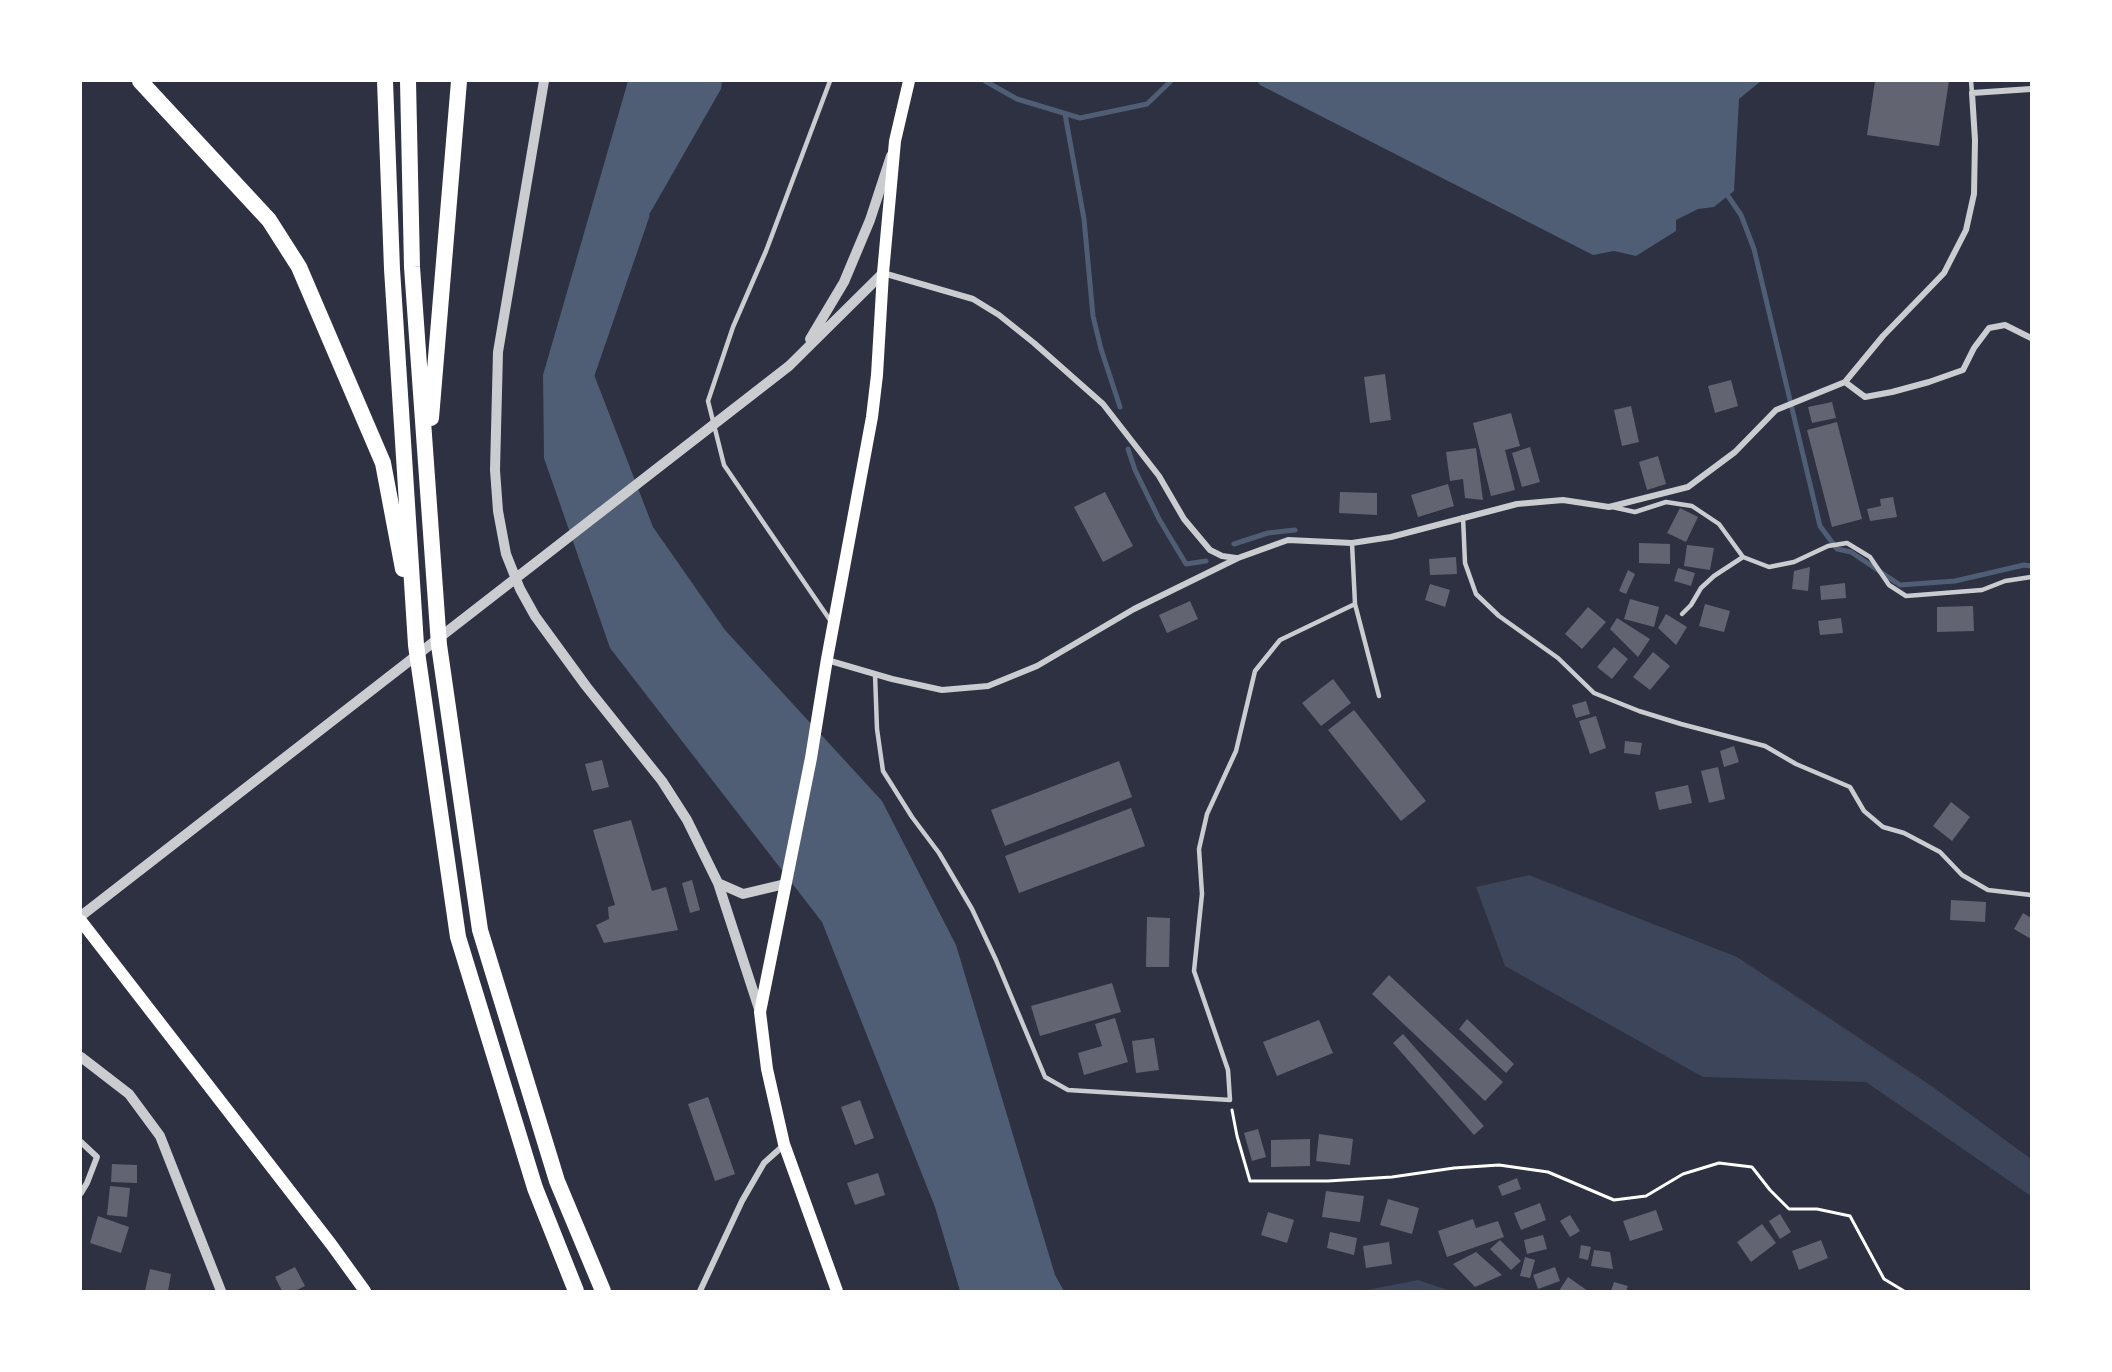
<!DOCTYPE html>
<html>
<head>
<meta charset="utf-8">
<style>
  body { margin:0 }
  #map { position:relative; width:2112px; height:1372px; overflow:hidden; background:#2d3142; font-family:"IBM Plex Serif",serif }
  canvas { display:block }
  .frame { position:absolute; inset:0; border:82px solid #fff; pointer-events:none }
</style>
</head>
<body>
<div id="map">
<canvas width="2112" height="1372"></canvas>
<div class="frame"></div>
</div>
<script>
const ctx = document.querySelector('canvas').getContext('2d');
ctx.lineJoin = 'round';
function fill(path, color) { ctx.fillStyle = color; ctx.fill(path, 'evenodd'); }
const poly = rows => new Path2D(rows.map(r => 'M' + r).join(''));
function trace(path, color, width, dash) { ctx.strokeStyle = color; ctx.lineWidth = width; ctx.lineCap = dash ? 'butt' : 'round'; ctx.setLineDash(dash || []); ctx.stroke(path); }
const green = poly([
  [1529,875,1737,957,1933,1087,2031,1159,2031,1196,1866,1082,1703,1077,1505,966,1476,887],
  [1418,1280,1451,1291,1362,1291]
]);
const water = poly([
  [628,81,722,81,721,89,646,220,593,372,653,527,725,630,882,801,956,945,1055,1275,1064,1291,960,1291,935,1207,822,922,610,648,544,458,543,375],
  [1257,81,1761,81,1739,99,1734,191,1714,207,1698,209,1676,220,1676,231,1636,256,1614,251,1593,255,1260,85]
]);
const stream = poly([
  [985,81,1017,99,1080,118,1147,104,1171,81],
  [1065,114,1084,219,1093,316,1101,349,1120,407],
  [1728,196,1741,215,1754,249,1820,526,1837,549,1851,552,1900,585,1955,581,2024,565,2031,566],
  [591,378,647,216],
  [1128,449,1135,470,1159,519,1186,564,1206,561],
  [1234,544,1268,533,1295,530]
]);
const building = poly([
  [1875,81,1949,81,1939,146,1867,135],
  [1385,374,1391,420,1370,423,1364,377],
  [1731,380,1738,406,1715,413,1708,386],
  [1832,402,1836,418,1812,423,1808,407],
  [1631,406,1639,442,1622,446,1614,410],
  [1511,413,1520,446,1505,450,1515,490,1491,496,1473,423],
  [1837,422,1862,519,1832,527,1807,430],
  [1530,447,1540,482,1522,487,1512,453],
  [1476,448,1483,500,1465,498,1463,479,1450,481,1446,452],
  [1658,456,1666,484,1647,490,1639,462],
  [1448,484,1454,506,1418,517,1411,495],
  [1105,492,1133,546,1103,562,1074,507],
  [1340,492,1377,493,1377,515,1339,513],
  [1893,497,1897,517,1870,521,1867,509,1881,506,1880,499],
  [1680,508,1698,517,1686,542,1667,533],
  [1639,543,1670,544,1670,564,1639,563],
  [1687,545,1714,548,1710,570,1684,566],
  [1456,557,1457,574,1430,575,1429,559],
  [1810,567,1808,591,1792,589,1794,571],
  [1678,568,1695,573,1691,586,1674,581],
  [1628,570,1635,574,1626,594,1619,591],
  [1845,583,1846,598,1821,600,1820,586],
  [1430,584,1450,590,1445,607,1425,600],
  [1630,599,1659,607,1654,627,1624,619],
  [1190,601,1198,619,1167,633,1159,615],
  [1705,604,1730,611,1724,632,1699,626],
  [1973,606,1974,631,1937,632,1937,607],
  [1588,607,1606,622,1582,649,1565,634],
  [1666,614,1687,627,1676,645,1658,628],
  [1617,618,1650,639,1638,657,1610,629],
  [1841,618,1843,633,1820,635,1818,621],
  [1614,647,1628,659,1612,679,1597,667],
  [1653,652,1670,666,1650,690,1633,677],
  [1333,679,1351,703,1321,726,1302,703],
  [1586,701,1590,714,1576,718,1572,705],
  [1354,710,1426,801,1401,821,1328,730],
  [1596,716,1606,748,1590,754,1579,721],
  [1625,741,1642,743,1640,755,1624,753],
  [1734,746,1739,762,1724,767,1720,751],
  [602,760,609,787,592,791,585,764],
  [1119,761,1132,797,1005,846,991,810],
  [1718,767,1725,799,1709,803,1701,771],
  [1688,785,1692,803,1659,810,1655,792],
  [1951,802,1970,817,1952,841,1933,826],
  [1131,808,1145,846,1019,893,1005,856],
  [631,820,652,891,666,887,678,930,604,943,596,925,609,919,608,907,615,905,593,830],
  [692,880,700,910,690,913,682,883],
  [1951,900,1986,902,1985,922,1950,920],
  [2023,913,2031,918,2031,939,2014,929],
  [1147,917,1170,918,1169,967,1146,967],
  [1389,975,1503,1082,1485,1101,1372,994],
  [1112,983,1121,1012,1040,1036,1031,1006],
  [1115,1018,1128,1062,1084,1075,1078,1053,1102,1046,1095,1024],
  [1467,1019,1514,1064,1506,1073,1459,1029],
  [1319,1020,1333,1053,1277,1076,1263,1042],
  [1403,1034,1484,1126,1474,1135,1393,1043],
  [1154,1038,1159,1070,1136,1073,1132,1041],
  [708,1097,735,1174,715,1181,688,1104],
  [860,1100,874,1138,855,1145,841,1107],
  [1258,1129,1266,1157,1252,1161,1244,1133],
  [1319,1134,1353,1139,1350,1165,1316,1161],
  [1310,1139,1310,1166,1271,1167,1271,1140],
  [112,1164,137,1165,137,1183,111,1182],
  [878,1173,885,1195,855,1205,847,1183],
  [1517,1178,1521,1189,1502,1196,1498,1186],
  [110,1186,130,1188,127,1217,107,1215],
  [1326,1191,1364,1196,1360,1222,1322,1217],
  [1388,1199,1419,1208,1412,1234,1380,1225],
  [1540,1203,1546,1220,1521,1230,1514,1213],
  [1656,1210,1663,1230,1630,1241,1623,1221],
  [1268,1212,1294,1220,1287,1243,1261,1235],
  [1780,1214,1791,1232,1780,1239,1769,1221],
  [1570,1215,1580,1231,1570,1237,1560,1221],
  [98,1216,129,1227,121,1253,90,1243],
  [1473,1219,1476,1228,1498,1221,1504,1237,1447,1257,1438,1231],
  [1762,1224,1776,1243,1751,1262,1737,1242],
  [1330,1232,1357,1238,1354,1255,1327,1248],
  [1543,1235,1547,1249,1527,1254,1524,1240],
  [1500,1240,1521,1261,1511,1270,1490,1249],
  [1821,1240,1828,1258,1799,1270,1792,1251],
  [1389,1242,1392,1264,1366,1268,1363,1246],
  [1581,1245,1591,1247,1588,1260,1579,1258],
  [1594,1250,1610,1252,1613,1269,1591,1266],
  [1476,1252,1502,1275,1475,1287,1453,1264],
  [1525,1257,1535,1260,1530,1278,1520,1276],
  [295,1267,305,1286,295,1291,282,1291,275,1277],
  [1555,1267,1560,1281,1538,1289,1533,1275],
  [150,1269,171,1274,168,1291,145,1291],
  [1568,1277,1588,1291,1559,1291],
  [1614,1282,1628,1286,1626,1291,1611,1291]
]);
const path = poly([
  [1232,1110,1237,1136,1250,1181,1328,1181,1392,1177,1454,1168,1499,1165,1548,1172,1614,1200,1646,1196,1683,1174,1719,1163,1752,1167,1770,1190,1789,1209,1817,1209,1850,1216,1884,1279,1904,1291]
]);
const service = poly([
  [830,81,766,251,733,327,708,401,724,465,832,623],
  [1971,81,1972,93],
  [1612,507,1635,512,1666,502,1692,506,1719,524,1743,557,1769,567,1794,562,1828,546,1847,543,1870,557,1889,585,1906,596,1982,590,2005,581,2031,577],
  [1463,517,1465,563,1476,594,1499,616,1558,658,1594,693,1639,711,1681,724,1765,746,1796,764,1850,787,1864,811,1883,827,1904,833,1940,852,1962,875,1988,890,2031,895],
  [1355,604,1379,696],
  [1682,614,1691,605,1701,588,1714,576,1743,557],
  [875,674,877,729,883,771,912,817,939,853,972,909,996,960,1045,1077,1068,1090,1230,1100,1228,1070,1194,971,1202,894,1199,849,1207,814,1236,751,1255,671,1280,640,1355,604,1352,543]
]);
const minor = poly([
  [883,273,973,299,999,315,1034,343,1103,404,1159,476,1184,519,1210,550,1222,556,1236,558],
  [1845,382,1865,397,1892,392,1929,382,1963,370,1974,348,1989,328,2005,325,2031,338],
  [827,660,892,679,942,690,988,686,1037,666,1134,609,1238,558,1288,540,1352,543,1391,537,1517,504,1563,500,1609,507,1688,487,1735,452,1776,410,1845,382,1883,336,1944,273,1966,230,1974,194,1975,140,1972,93,2031,89],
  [81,1142,97,1157,87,1183,81,1193],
  [700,1291,742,1201,764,1163,784,1145]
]);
const tertiary = poly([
  [544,81,498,352,495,470,498,511,506,554,520,589,535,616,586,686,662,781,687,820,718,883,760,1012],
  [810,339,844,282,870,220,891,156],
  [718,883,743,894,785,884],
  [81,916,789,366,883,273],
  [81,1057,129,1094,160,1136,221,1291]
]);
const secondary = poly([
  [81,921,331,1244,365,1291],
  [837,1291,784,1144,767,1069,760,1012,811,758,827,659,872,417,877,375,883,273,895,141,909,81]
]);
const motorway = poly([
  [140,81,269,220,299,267,383,463,403,569],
  [385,81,392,269,416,645,458,937,535,1188,576,1291],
  [408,81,412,267,439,645,480,930,557,1181,603,1291],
  [431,418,459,81]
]);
fill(green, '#3c4559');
fill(water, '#4f5d75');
trace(stream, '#4f5d75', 5);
fill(building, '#626471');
trace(path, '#fff', 3);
trace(service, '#caccd0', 4.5);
trace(minor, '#caccd0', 6);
trace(tertiary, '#caccd0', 10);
trace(secondary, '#fff', 12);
trace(motorway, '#fff', 16);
</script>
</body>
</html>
